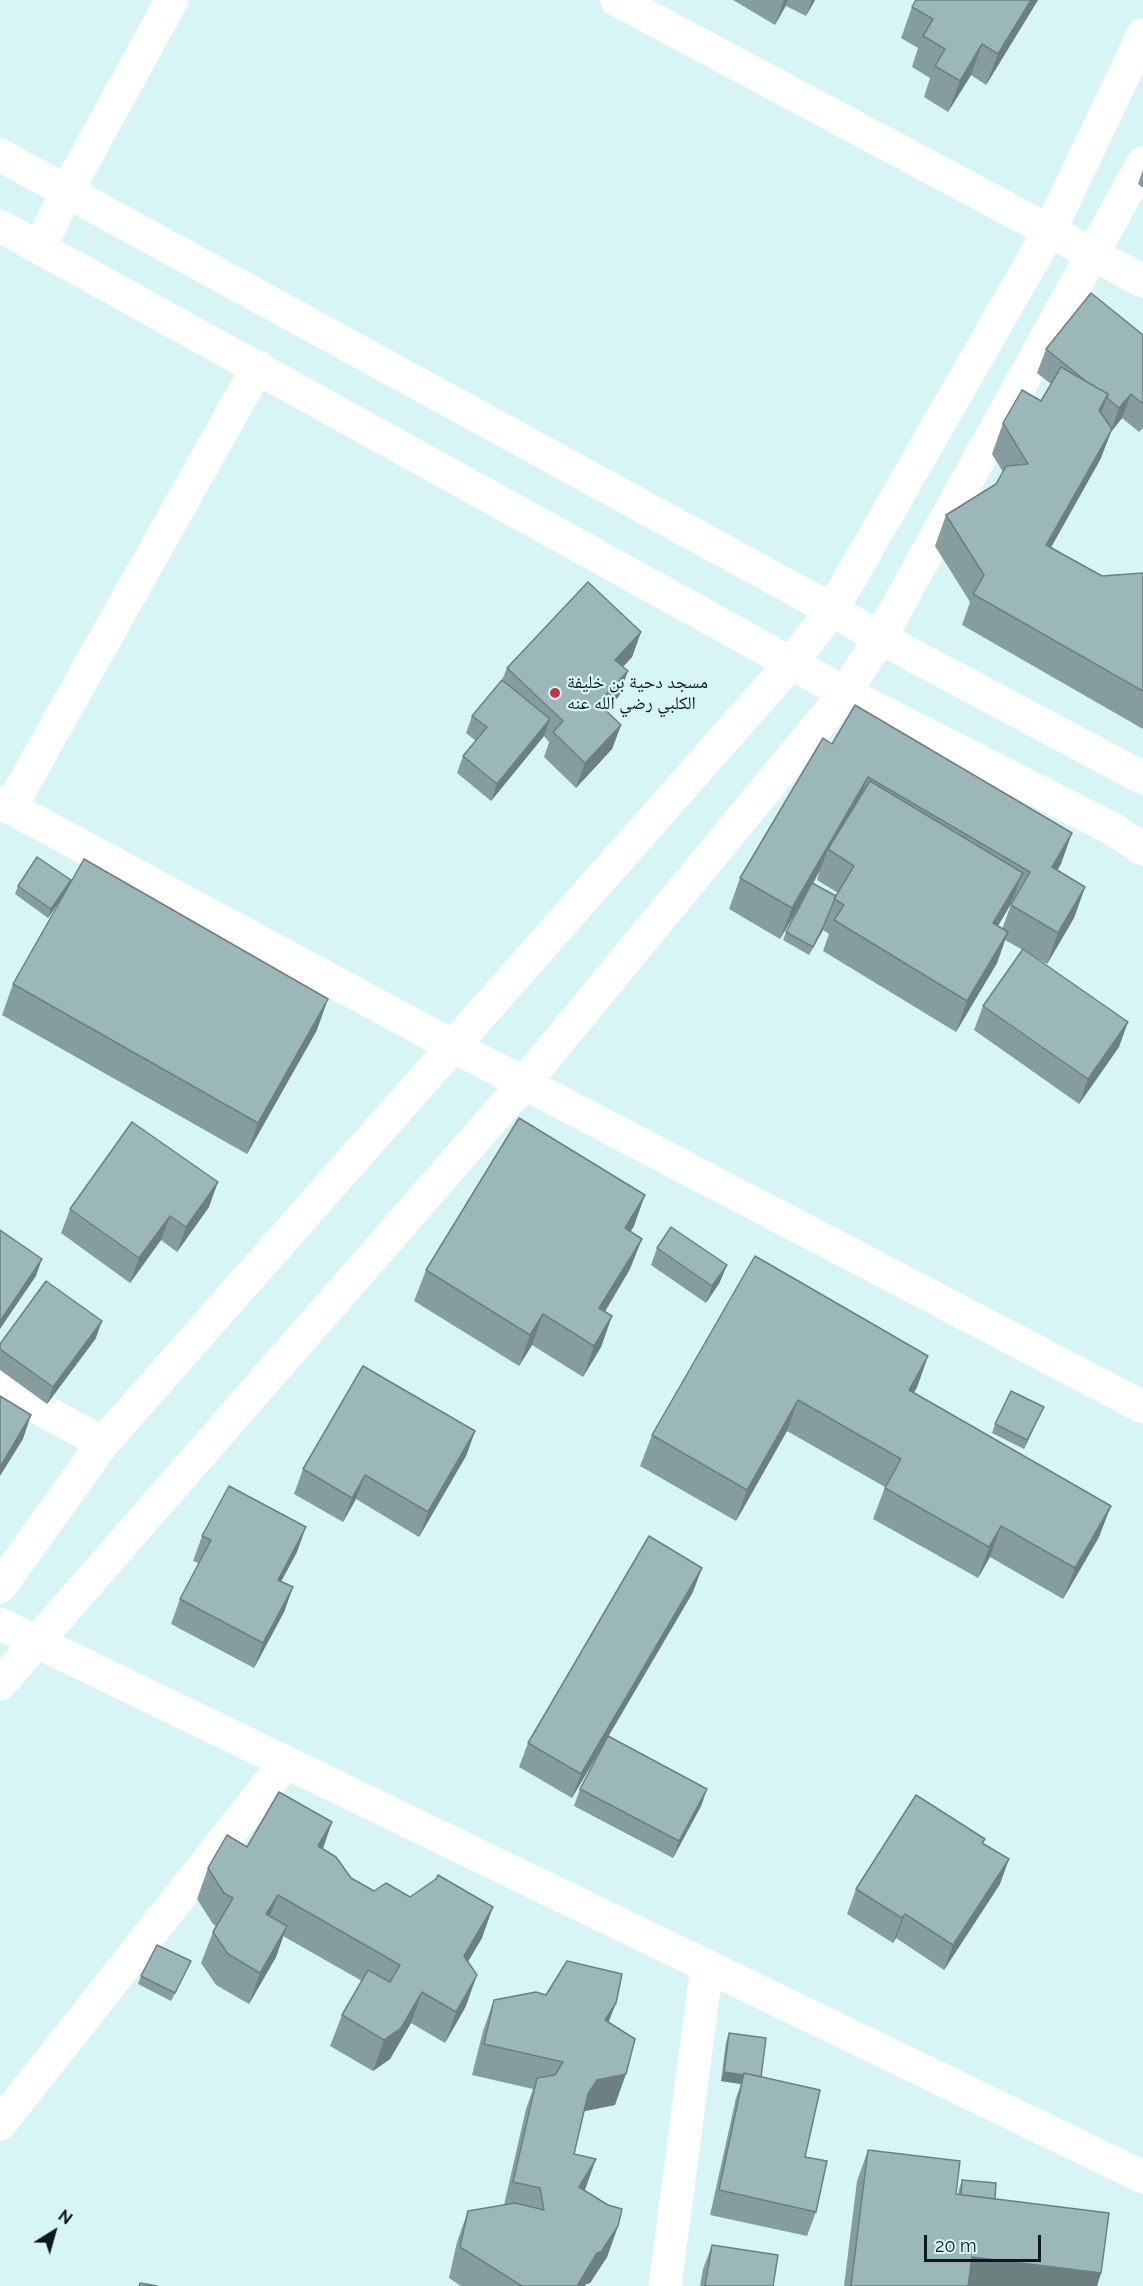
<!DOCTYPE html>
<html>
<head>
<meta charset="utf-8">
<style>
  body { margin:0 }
  #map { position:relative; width:1143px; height:2286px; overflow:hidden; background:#d8f5f6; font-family:Raleway,sans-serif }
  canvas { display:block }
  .north { position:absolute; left:24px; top:2202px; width:60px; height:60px; -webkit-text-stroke:4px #d8f5f6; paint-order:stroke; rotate:37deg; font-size:16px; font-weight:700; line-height:24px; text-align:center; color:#0e1919 }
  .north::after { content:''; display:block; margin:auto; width:21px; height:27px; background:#0e1919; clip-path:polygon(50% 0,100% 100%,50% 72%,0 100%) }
  .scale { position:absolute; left:924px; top:2235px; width:117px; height:27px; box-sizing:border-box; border:3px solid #0e1919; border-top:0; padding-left:8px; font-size:18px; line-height:21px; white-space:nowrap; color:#0e1919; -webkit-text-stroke:4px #d8f5f6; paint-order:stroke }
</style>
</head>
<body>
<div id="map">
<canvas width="1143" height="2286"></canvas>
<div class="north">N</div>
<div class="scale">20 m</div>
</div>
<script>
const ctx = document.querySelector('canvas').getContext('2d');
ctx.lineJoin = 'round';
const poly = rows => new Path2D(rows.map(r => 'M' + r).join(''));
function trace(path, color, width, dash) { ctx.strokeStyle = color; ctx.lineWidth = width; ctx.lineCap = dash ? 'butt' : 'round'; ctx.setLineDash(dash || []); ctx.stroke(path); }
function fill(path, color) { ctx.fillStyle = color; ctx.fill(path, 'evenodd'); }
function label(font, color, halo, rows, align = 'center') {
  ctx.font = font + ' Raleway,"Noto Naskh Arabic",sans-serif'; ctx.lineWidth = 4.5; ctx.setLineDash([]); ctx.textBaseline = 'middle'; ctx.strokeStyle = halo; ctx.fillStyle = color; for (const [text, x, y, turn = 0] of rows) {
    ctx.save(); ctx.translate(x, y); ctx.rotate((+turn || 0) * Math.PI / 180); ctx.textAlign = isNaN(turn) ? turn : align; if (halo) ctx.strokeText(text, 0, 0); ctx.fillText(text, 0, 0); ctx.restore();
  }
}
const street = poly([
  [617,0,1143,281],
  [0,155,832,610,880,638,1143,778],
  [0,226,845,693,1113,829,1143,849],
  [40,247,67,191,172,0],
  [0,802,455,1047,1143,1407],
  [10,808,258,367],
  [0,1387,103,1443],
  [0,1587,103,1443,792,662,832,610,1049,232,1143,35],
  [0,1624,1143,2177],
  [0,1684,525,1082,845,693,880,638,1143,163],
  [0,2124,286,1762],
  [665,2286,707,1966]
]);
const wall = poly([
  [733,0,815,0,806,16,786,6,775,25],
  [1038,0,986,85,971,75,948,112,924,97,930,78,912,67,918,48,901,38,912,7],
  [1143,170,1143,188,1138,184],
  [1143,335,1143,428,1139,432,1122,418,1111,432,1100,460,1051,547,1102,576,1143,573,1143,729,962,625,970,602,935,546,946,515,996,484,1003,472,992,454,1003,423,1041,401,1051,384,1037,373,1046,349],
  [641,632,632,657,623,667,619,696,606,710,621,725,612,749,576,788,544,757,549,742,544,736,491,801,457,773,463,756,476,741,466,733,472,716,502,680,507,668],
  [832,744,1061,864,1057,870,1085,887,1074,918,1047,964,1028,953,1119,1047,1079,1104,974,1030,983,1006,1023,950,1005,940,997,963,956,1032,823,951,829,934,823,930,809,955,783,940,786,932,807,894,780,939,729,909,740,878],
  [820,870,817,880,838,893,836,896,813,884],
  [1013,900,1014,900,1011,905,1002,929,998,926],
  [18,886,69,886,317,1030,247,1154,2,1015,13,984,64,895,48,918,15,894],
  [209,1207,177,1252,161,1240,130,1283,61,1233,70,1209],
  [634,1226,630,1232,630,1269,605,1312,612,1316,601,1347,583,1377,532,1345,519,1366,414,1301,426,1270],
  [657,1248,720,1282,706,1303,651,1265],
  [96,1338,47,1404,0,1370,0,1344],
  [928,1356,917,1387,914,1393,1099,1537,1063,1599,990,1557,978,1578,873,1519,885,1487,787,1431,736,1521,640,1466,652,1435],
  [1040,1415,1024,1449,992,1433,995,1424],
  [475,1431,466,1456,419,1537,356,1499,343,1522,294,1494,303,1469],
  [202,1536,297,1552,281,1581,293,1587,284,1612,254,1668,171,1624,180,1599,199,1563,193,1561],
  [693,1592,608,1737,707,1789,701,1806,673,1858,574,1806,580,1789,600,1750,572,1798,519,1767,528,1743],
  [332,1822,323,1849,351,1878,374,1891,482,1938,468,1961,466,2006,445,2043,411,2023,390,2059,373,2071,330,2046,342,2015,362,1981,283,1936,276,1957,249,2004,216,1985,201,1963,213,1932,216,1926,213,1924,197,1899,208,1868,247,1847],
  [983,1843,1000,1884,944,1970,896,1938,893,1943,847,1914,856,1889],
  [191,1961,187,1970,171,2001,138,1984,141,1976],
  [494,2000,609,2022,615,2105,585,2111,583,2114,574,2154,585,2191,618,2226,607,2257,590,2283,586,2284,585,2286,461,2286,449,2278,457,2242,468,2211,504,2205,526,2109,533,2089,472,2075,483,2031],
  [729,2033,761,2077,805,2157,816,2212,807,2236,710,2215,736,2098,741,2084,721,2081,726,2042],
  [868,2150,956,2194,958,2194,959,2189,962,2180,995,2199,1101,2273,1097,2286,844,2286,857,2181],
  [712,2245,773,2286,700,2286,703,2269]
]);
const shadedWall = poly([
  [784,0,788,0,775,25],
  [812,0,815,0,806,16],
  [1031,0,1038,0,986,85,998,54],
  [982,44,971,75,948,112,960,81],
  [1108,394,1097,425,1099,410],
  [1131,394,1122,418,1111,432,1100,460,1035,576,1046,545,1111,431,1119,408],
  [641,632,632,657,606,684,615,660],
  [628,671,619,696,589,727,598,703],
  [550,719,544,736,491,801,497,784],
  [621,725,612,749,576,788,585,763],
  [868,777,857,808,828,849,820,870,780,939,792,908],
  [1072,833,1061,864,1041,898,1052,867],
  [1023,873,1011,904,981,954,993,923],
  [71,880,68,889,48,918,51,909],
  [1085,887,1074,918,1047,964,1058,933],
  [824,925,823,930,809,955],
  [1008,932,997,963,956,1032,967,1001],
  [328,999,317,1030,247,1154,258,1123],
  [1128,1022,1119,1047,1079,1104,1088,1079],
  [218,1182,209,1207,177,1252,186,1227],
  [645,1195,634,1226,613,1259,625,1228],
  [170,1216,161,1240,130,1283,139,1258],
  [642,1239,630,1269,588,1339,599,1308],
  [42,1259,36,1276,0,1329,0,1321],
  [727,1265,720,1282,706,1303,712,1286],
  [543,1314,532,1345,519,1366,530,1335],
  [612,1316,601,1347,583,1377,594,1346],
  [102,1321,96,1338,47,1404,53,1387],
  [928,1356,917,1387,897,1421,909,1390],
  [798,1400,787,1431,736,1521,747,1490],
  [1044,1407,1040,1415,1024,1449,1027,1440],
  [31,1415,23,1439,0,1476,0,1467],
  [475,1431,466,1456,419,1537,428,1512],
  [365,1475,356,1499,343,1522,352,1498],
  [1111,1506,1099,1537,1063,1599,1075,1568],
  [1001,1526,990,1557,978,1578,989,1547],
  [306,1527,297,1552,269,1604,278,1580],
  [702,1568,693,1592,572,1798,581,1774],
  [293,1587,284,1612,254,1668,263,1643],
  [707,1789,701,1806,673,1858,679,1841],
  [332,1822,321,1853,318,1846],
  [1009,1859,1000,1884,944,1970,953,1945],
  [278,1895,266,1926,266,1914],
  [493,1907,482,1938,453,1987,464,1956],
  [905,1914,896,1938,893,1943,902,1918],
  [287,1926,276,1957,249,2004,260,1973],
  [477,1975,466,2006,445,2043,456,2012],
  [422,1992,411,2023,390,2059,373,2071,384,2040],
  [616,2003,604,2034,605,2020],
  [724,2072,744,2075,741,2084,721,2081],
  [626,2074,615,2105,585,2111,577,2125,588,2094,597,2080],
  [596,2159,585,2190,568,2218,579,2187],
  [618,2226,607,2257,590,2283,586,2284,585,2286,577,2286,597,2253],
  [972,2257,1101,2273,1097,2286,961,2286]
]);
const building = poly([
  [916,0,1031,0,998,54,982,44,960,81,935,66,945,49,923,36,933,19,912,7,916,0],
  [1091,293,1143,335,1143,404,1131,394,1119,408,1107,398,1108,394,1087,382,1046,349,1091,293],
  [1061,367,1108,394,1099,410,1112,429,1046,545,1102,576,1143,573,1143,691,973,594,984,575,946,515,996,484,1006,466,1028,464,1003,423,1022,390,1041,401,1061,367],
  [588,582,641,632,615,660,628,671,598,703,621,725,585,763,553,732,563,721,507,668,588,582],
  [502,680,550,719,497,784,463,756,487,727,472,716,502,680],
  [855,705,1072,833,1052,867,1085,887,1058,933,1011,905,1030,872,868,777,792,908,740,878,823,738,832,744,855,705],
  [870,781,1023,873,993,923,1008,932,967,1001,834,920,844,905,834,899,854,866,828,849,870,781],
  [37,857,71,880,51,909,18,886,37,857],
  [84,859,328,999,258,1123,13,984,84,859],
  [812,883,836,896,824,925,813,947,786,932,812,883],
  [1023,949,1128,1022,1088,1079,983,1006,1023,949],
  [519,1118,645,1195,625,1228,642,1239,599,1308,612,1316,594,1346,543,1314,530,1335,426,1270,519,1118],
  [132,1122,218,1182,186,1227,170,1216,139,1258,70,1209,132,1122],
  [671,1227,727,1265,712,1286,657,1248,671,1227],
  [0,1230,42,1259,0,1321,0,1230],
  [755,1256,928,1356,909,1390,1111,1506,1075,1568,1001,1526,989,1547,885,1488,901,1459,798,1400,747,1490,652,1435,755,1256],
  [46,1281,102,1321,53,1387,0,1349,0,1344,46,1281],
  [363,1366,475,1431,428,1512,365,1475,352,1498,303,1469,363,1366],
  [1011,1391,1044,1407,1027,1440,995,1424,1011,1391],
  [0,1396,31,1415,0,1467,0,1396],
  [229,1486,306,1527,278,1580,293,1587,263,1643,180,1599,211,1540,202,1536,229,1486],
  [649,1536,702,1568,581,1774,528,1743,649,1536],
  [608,1736,707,1789,679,1841,580,1789,608,1736],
  [279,1792,332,1822,318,1846,336,1857,351,1878,374,1891,386,1883,410,1897,436,1879,438,1875,493,1907,464,1956,477,1975,456,2012,422,1992,401,2028,384,2040,342,2015,368,1970,390,1982,400,1965,278,1895,266,1914,287,1926,260,1973,228,1954,213,1932,233,1898,224,1893,208,1868,227,1835,247,1847,279,1792],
  [916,1795,985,1839,982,1843,1009,1859,953,1945,905,1914,902,1918,856,1889,916,1795],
  [157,1945,191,1961,175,1993,141,1976,157,1945],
  [567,1961,622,1974,616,2003,605,2020,635,2039,626,2074,597,2080,588,2094,574,2154,596,2159,579,2187,608,2205,622,2209,618,2226,601,2252,597,2253,577,2286,522,2286,460,2247,468,2211,515,2203,544,2210,540,2188,513,2182,537,2078,555,2075,563,2062,484,2044,494,2000,536,1992,546,1995,567,1961],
  [729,2033,766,2038,761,2077,744,2073,744,2075,724,2072,729,2033],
  [744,2073,820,2090,805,2157,827,2161,816,2212,719,2190,744,2073],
  [868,2150,960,2161,956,2194,1109,2213,1101,2273,972,2257,968,2286,851,2286,868,2150],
  [962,2180,996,2183,995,2199,961,2195,962,2180],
  [712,2245,778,2255,773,2286,705,2286,712,2245],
  [140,2283,157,2286,139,2286,140,2283]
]);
const markers = [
  [555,693,6,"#c53549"]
];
const poiNames = [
  ["مسجد دحية بن خليفة",567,683],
  ["الكلبي رضي الله عنه",567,704]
];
trace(street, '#fff', 33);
fill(wall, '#859d9d');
fill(shadedWall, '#6c8080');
fill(building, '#9bb7b7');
trace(building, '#6c8080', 1.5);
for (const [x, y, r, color] of markers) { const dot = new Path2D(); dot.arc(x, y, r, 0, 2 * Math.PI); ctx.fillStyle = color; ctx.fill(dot); trace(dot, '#d8f5f6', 2); }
label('18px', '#0e1919', '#d8f5f6', poiNames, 'left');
</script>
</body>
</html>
